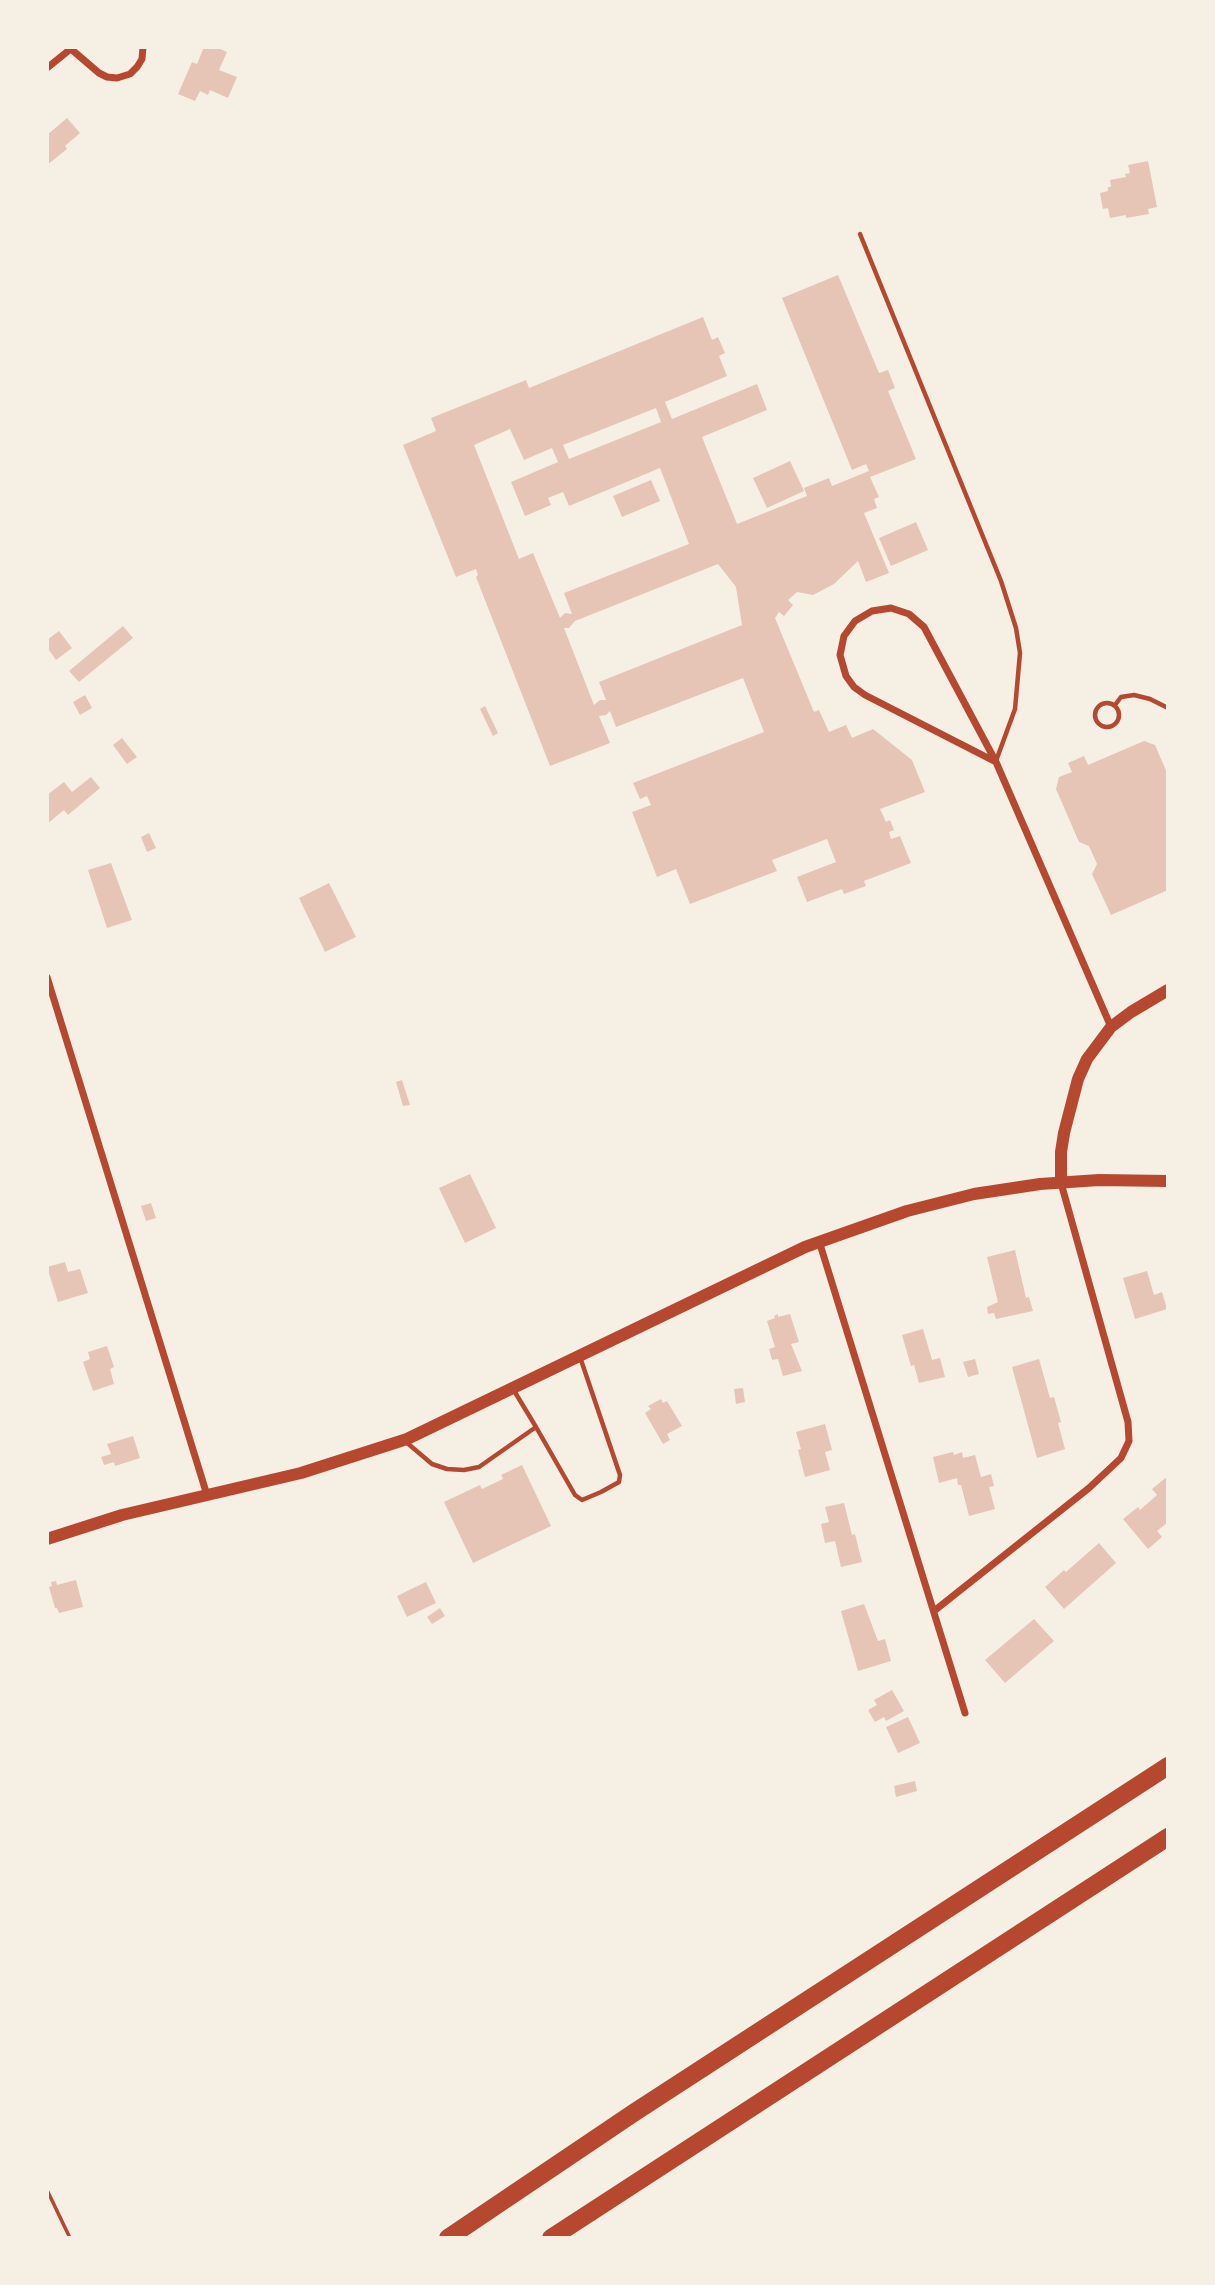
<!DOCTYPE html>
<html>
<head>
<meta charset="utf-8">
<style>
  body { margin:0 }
  #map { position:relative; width:1215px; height:2285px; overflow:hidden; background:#f6efe4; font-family:"Libre Baskerville",serif }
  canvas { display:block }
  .frame { position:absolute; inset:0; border:49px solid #f6efe4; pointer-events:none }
</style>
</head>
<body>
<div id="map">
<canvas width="1215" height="2285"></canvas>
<div class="frame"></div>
</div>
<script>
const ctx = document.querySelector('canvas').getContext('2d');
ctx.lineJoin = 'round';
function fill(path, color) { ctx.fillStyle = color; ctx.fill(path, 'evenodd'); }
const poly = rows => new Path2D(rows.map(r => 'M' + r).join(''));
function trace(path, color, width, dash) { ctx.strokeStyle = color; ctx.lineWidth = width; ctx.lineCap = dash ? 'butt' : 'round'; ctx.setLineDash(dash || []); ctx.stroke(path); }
const building = poly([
  [204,47,216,47,227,52,219,70,237,77,228,98,210,90,208,95,200,91,195,101,178,94,192,62,197,64],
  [67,118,80,133,65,146,67,149,47,165,47,135],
  [1148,161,1157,207,1148,209,1149,214,1126,218,1126,215,1110,218,1108,208,1103,209,1100,193,1108,191,1108,187,1111,187,1110,180,1126,177,1125,174,1130,173,1128,165],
  [838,275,879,373,888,370,895,388,888,391,916,459,870,477,879,497,874,499,877,508,864,513,889,573,866,582,858,561,834,584,813,595,797,592,788,600,793,605,784,616,779,612,775,618,814,712,819,710,829,732,846,725,852,738,873,729,912,760,925,792,880,809,886,822,890,820,894,830,889,832,891,839,900,836,911,863,864,881,866,886,844,894,842,889,807,902,797,877,836,862,827,839,772,860,777,871,690,904,676,869,657,877,632,812,651,805,647,796,640,799,633,783,764,732,743,678,616,727,610,711,606,715,599,716,610,743,550,766,476,577,478,575,476,569,456,577,403,445,436,431,431,418,526,380,529,388,703,317,712,340,718,337,725,353,719,356,727,376,665,402,672,419,757,384,767,410,702,437,737,524,807,496,804,488,829,478,832,486,869,471,866,464,852,470,782,298],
  [656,408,661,422,569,459,563,445],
  [510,429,524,460,552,448,558,462,511,482,525,516,551,505,548,498,563,492,569,506,660,468,689,544,564,593,572,614,565,613,560,618,533,553,519,559,474,445],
  [718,564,736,587,742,625,599,682,606,700,600,700,594,705,564,628,569,628,575,621],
  [790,461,804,491,767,508,753,478],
  [651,480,660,501,622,517,613,496],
  [916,522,928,550,891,566,879,538],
  [123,626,133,638,79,682,69,671],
  [59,631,72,648,56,660,47,647,47,640],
  [85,695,92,708,80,715,73,702],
  [485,706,498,733,493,736,480,709],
  [122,738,137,757,127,764,113,745],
  [1144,741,1155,745,1168,775,1168,890,1111,915,1092,874,1097,864,1089,846,1079,842,1056,789,1059,777,1072,772,1068,763,1084,756,1088,765],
  [91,777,100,788,68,815,64,810,47,824,47,795,64,782,72,792],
  [149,833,156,848,147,852,141,837],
  [111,863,132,920,107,928,88,870],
  [329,883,356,937,325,952,299,898],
  [402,1080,410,1105,403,1106,396,1082],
  [470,1174,496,1228,465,1243,439,1188],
  [151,1203,156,1218,146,1221,141,1206],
  [1015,1250,1026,1298,1029,1297,1033,1311,996,1319,994,1313,988,1314,987,1307,998,1302,987,1257],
  [65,1262,68,1272,80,1269,88,1293,58,1302,47,1267],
  [1147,1271,1154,1295,1162,1292,1167,1309,1135,1319,1123,1278],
  [778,1314,778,1317,790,1314,799,1342,791,1344,802,1371,783,1376,778,1359,772,1360,769,1349,775,1347,767,1321,775,1318,774,1316],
  [923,1329,932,1360,940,1358,945,1377,919,1383,914,1365,911,1366,902,1335],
  [107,1346,114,1367,110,1369,114,1384,93,1391,83,1362,90,1359,88,1352],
  [975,1359,979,1374,968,1377,963,1362],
  [1039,1359,1050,1398,1054,1397,1061,1422,1058,1423,1065,1449,1037,1458,1012,1367],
  [743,1388,745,1402,736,1404,734,1389],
  [661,1399,663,1403,667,1401,682,1426,667,1434,670,1440,663,1444,645,1413,651,1409,648,1406],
  [825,1424,832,1450,825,1452,830,1470,805,1477,798,1450,801,1449,796,1432],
  [133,1436,140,1458,115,1466,114,1462,104,1465,101,1457,111,1454,107,1444],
  [953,1452,954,1455,962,1452,963,1458,975,1455,981,1477,991,1474,994,1486,989,1487,995,1509,969,1516,961,1485,958,1485,957,1478,939,1483,933,1457],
  [522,1465,551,1526,473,1563,444,1502,480,1485,482,1489,503,1479,501,1475],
  [1168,1476,1168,1522,1157,1531,1162,1537,1148,1549,1123,1519,1138,1507,1140,1510,1157,1495,1152,1489],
  [844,1503,852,1535,855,1534,862,1562,841,1567,835,1541,825,1543,821,1524,829,1522,825,1507],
  [1099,1543,1116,1563,1064,1609,1045,1587,1064,1570,1066,1572],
  [76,1580,83,1607,59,1613,57,1608,55,1608,49,1587,52,1586,51,1582,56,1581,57,1585],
  [426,1582,436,1603,407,1617,397,1596],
  [864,1604,878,1641,885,1639,891,1661,858,1671,841,1611],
  [440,1608,445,1616,432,1624,427,1617],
  [1034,1619,1054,1641,1005,1683,985,1660],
  [892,1690,904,1711,886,1721,884,1717,875,1722,868,1710,877,1705,874,1700],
  [908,1717,920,1743,898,1753,886,1727],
  [915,1781,917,1791,896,1797,894,1786]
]);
const path = poly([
  [47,2190,70,2238]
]);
const service = poly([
  [860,234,1001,581,1016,628,1020,653,1015,709,996,761],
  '1095 715a12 12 0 1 1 24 0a12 12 0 1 1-24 0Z',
  [1115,705,1121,697,1134,695,1150,699,1168,708],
  [513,1389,536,1427],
  [406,1442,432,1464,447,1469,464,1470,479,1467,536,1427,575,1495,582,1500,601,1492,619,1482,620,1475,580,1357]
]);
const minor = poly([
  [71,49,99,73,107,77,117,78,130,74,137,67,142,59,143,47],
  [47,68,73,47],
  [996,762,865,695,854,687,846,676,840,655,844,636,855,621,872,611,891,608,909,614,924,627,996,762,1111,1027],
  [47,977,207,1495],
  [819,1241,965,1713],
  [934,1611,1089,1488,1121,1458,1129,1441,1128,1422,1061,1183]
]);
const tertiary = poly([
  [1061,1183,1061,1152,1064,1133,1078,1079,1087,1059,1111,1027,1131,1012,1168,990],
  [47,1539,122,1515,301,1473,407,1439,805,1247,907,1211,974,1194,1040,1184,1099,1180,1168,1181]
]);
const motorway = poly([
  [448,2238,635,2112,1168,1766],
  [551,2238,1168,1837]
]);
fill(building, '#e6c5b7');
trace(path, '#b5482f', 3.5);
trace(service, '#b5482f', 4.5);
trace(minor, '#b5482f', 7);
trace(tertiary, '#b5482f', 12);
trace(motorway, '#b5482f', 18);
</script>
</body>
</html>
